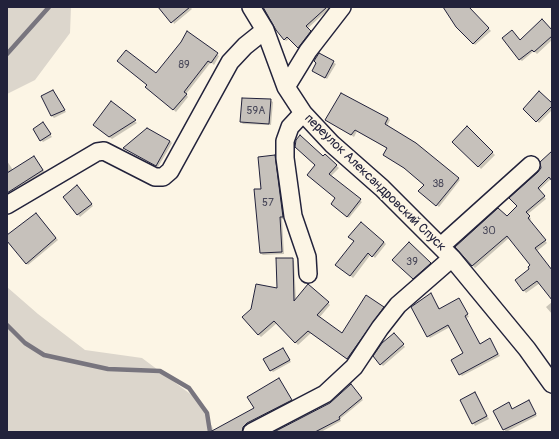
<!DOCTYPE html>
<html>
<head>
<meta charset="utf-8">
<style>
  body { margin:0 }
  #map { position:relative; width:559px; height:439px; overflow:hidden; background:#fcf5e5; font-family:Pangolin,sans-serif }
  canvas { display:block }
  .frame { position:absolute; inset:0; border:8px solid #22223b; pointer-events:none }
</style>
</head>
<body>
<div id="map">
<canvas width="559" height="439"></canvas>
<div class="frame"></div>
</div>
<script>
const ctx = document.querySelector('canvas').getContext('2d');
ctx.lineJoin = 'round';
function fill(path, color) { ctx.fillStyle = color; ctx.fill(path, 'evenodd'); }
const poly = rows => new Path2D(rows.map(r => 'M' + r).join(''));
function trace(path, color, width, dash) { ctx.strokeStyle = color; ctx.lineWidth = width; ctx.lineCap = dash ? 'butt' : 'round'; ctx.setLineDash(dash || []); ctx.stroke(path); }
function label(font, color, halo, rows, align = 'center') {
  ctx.font = font + ' Pangolin,sans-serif'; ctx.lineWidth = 3.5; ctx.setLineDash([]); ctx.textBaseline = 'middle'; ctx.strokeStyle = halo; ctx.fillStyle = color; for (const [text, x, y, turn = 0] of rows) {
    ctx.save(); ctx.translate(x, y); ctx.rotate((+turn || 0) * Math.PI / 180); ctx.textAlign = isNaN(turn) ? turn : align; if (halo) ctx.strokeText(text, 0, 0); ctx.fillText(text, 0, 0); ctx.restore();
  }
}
const green = poly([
  [7,7,71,7,70,33,35,80,7,94],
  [7,287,38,314,85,350,142,358,197,399,215,432,7,432]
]);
const shadow = poly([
  [169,7,190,7,192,9,174,24],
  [263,7,331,7,307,29,312,34,301,49,289,39,286,41,284,39],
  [444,7,468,7,491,31,475,45,457,26],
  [552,31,552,40,537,54,534,51,522,61,519,59,520,41],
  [188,33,219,56,214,65,211,62,186,94,188,97,176,112,149,89,156,75],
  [319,54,336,64,327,79,313,71],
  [54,94,66,112,54,118,52,116],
  [270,100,273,102,271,125,243,124,241,122],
  [111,103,137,123,112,139,96,127],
  [552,104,552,110,539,123,524,109],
  [388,118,390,120,387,126,460,180,439,207,422,193,425,185,388,149,357,131,354,137,327,120],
  [45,126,52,137,43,142,41,140],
  [467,128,495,155,481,169,454,142],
  [170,141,172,143,158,167,127,150],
  [552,152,552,178,539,190,546,199,528,214,531,219,529,221,547,243,537,251,552,271,552,298,540,283,526,293,516,281,531,269,532,265,510,237,475,268,472,265,518,206],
  [275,156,277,158,284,219,282,219,284,254,263,255,260,253,262,190],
  [325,156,339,168,330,177,362,202,349,218,334,206,336,199,324,157],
  [34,157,45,172,7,196,7,161,13,170],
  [79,189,93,206,80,217,64,197],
  [38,216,58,240,28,265,7,239,7,236],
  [355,242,384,242,386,244,375,258,371,254,353,278,339,266],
  [409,244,432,266,415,280,394,260],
  [292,259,294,261,296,300,328,303,330,305,319,318,342,334,383,307,386,310,350,361,311,333,298,345,277,323,261,337,258,334],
  [431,295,440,309,459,299,469,317,466,318,480,345,490,340,500,356,462,376,460,374,464,353,450,327,430,338,428,336],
  [552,302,552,314,546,307],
  [394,334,405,347,383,366,381,364],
  [283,349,291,362,273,372,271,370],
  [279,379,293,402,245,432,226,432,255,408],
  [353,388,363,400,340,419,341,421,321,432,276,432,330,404],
  [476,396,489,419,475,426,462,400],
  [509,404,513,410,530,404,537,416,506,432,494,411]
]);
const stream = poly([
  [7,54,49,7],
  [7,325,25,343,44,355,108,369,160,371,189,388,207,413,210,432]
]);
const building = poly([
  [158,7,190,7,171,23,158,7],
  [263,7,327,7,306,26,311,31,298,48,287,37,284,40,276,30,263,7],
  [443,7,469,7,489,28,473,44,456,27,443,7],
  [542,19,552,30,552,36,534,52,532,50,519,60,502,38,512,30,520,40,542,19],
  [187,31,218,53,211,63,208,61,184,92,187,94,173,110,145,87,147,85,117,61,126,50,156,73,181,42,187,31],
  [319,53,334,61,325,78,312,71,316,63,314,61,319,53],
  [53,90,65,110,51,116,41,96,53,90],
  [539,91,552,103,552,106,536,122,523,109,539,91],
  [341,93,388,118,385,124,416,143,459,178,436,206,418,191,424,185,404,168,383,155,387,148,355,130,351,135,325,120,341,93],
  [242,98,271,99,269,124,240,122,242,98],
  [111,101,136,120,109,137,93,125,111,101],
  [43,122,51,134,40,141,33,129,43,122],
  [467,126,493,152,478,167,452,142,467,126],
  [147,128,170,141,156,166,123,148,147,128],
  [300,135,323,156,325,154,337,165,329,174,361,199,347,217,331,204,335,198,307,175,315,165,295,147,296,140,300,135],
  [552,151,552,181,549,177,538,188,545,196,526,212,530,216,528,218,546,240,535,248,552,270,552,300,537,281,523,291,515,280,529,269,528,267,530,265,507,236,472,266,455,247,498,208,507,216,517,206,509,198,538,172,541,168,540,162,552,151],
  [275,155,283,217,280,217,282,252,260,253,254,189,261,189,258,157,275,155],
  [34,156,43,170,7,193,7,173,34,156],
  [77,185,92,204,77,215,63,197,77,185],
  [36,213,56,238,26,264,7,241,7,235,36,213],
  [361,222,384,242,372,257,368,253,350,276,335,265,354,241,348,237,361,222],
  [409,242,431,263,413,279,392,260,409,242],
  [276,258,293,258,294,301,308,284,329,302,317,315,342,333,366,295,384,307,347,359,308,331,295,343,274,321,258,335,242,317,251,309,256,284,277,288,276,258],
  [431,293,439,309,459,298,468,314,465,316,480,344,490,338,498,354,459,375,451,360,463,353,448,325,427,337,411,307,431,293],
  [394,333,404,344,380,365,373,356,382,343,394,333],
  [283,348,290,360,270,371,263,359,283,348],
  [279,378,292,400,247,423,243,427,242,432,210,432,254,408,247,397,279,378],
  [351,384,362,398,339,417,340,419,315,432,274,432,330,403,351,384],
  [475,392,487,416,472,424,460,400,475,392],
  [529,400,536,414,503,430,493,411,509,402,512,409,529,400]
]);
const minor = poly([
  [251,7,265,30,286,87,303,113,332,144,382,188,452,258,527,349,552,384],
  [286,87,308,51,342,7],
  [303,113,290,127,285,141,285,158,293,216,307,257,308,274],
  [7,205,97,152,104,151,155,177,163,177,170,171,230,62,245,46,265,30],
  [441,246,531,165],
  [252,432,325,394,354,367,380,328,398,305,452,258]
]);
const numberNames = [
  ["89",184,65],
  ["59А",256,111],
  ["38",438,184],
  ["57",268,203],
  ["30",489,231],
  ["39",412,262]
];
const streetNames = [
  ["переулок Александровский Спуск",375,183,44]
];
fill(green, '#dcd6cc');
fill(shadow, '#0003');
trace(stream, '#78757e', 4.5);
fill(building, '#c6c1bb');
trace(building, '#22223b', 1);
trace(minor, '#22223b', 20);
trace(minor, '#fcf5e5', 17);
label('11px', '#4b4a5b', null, numberNames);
label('13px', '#22223b', '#fcf5e5', streetNames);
</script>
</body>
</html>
